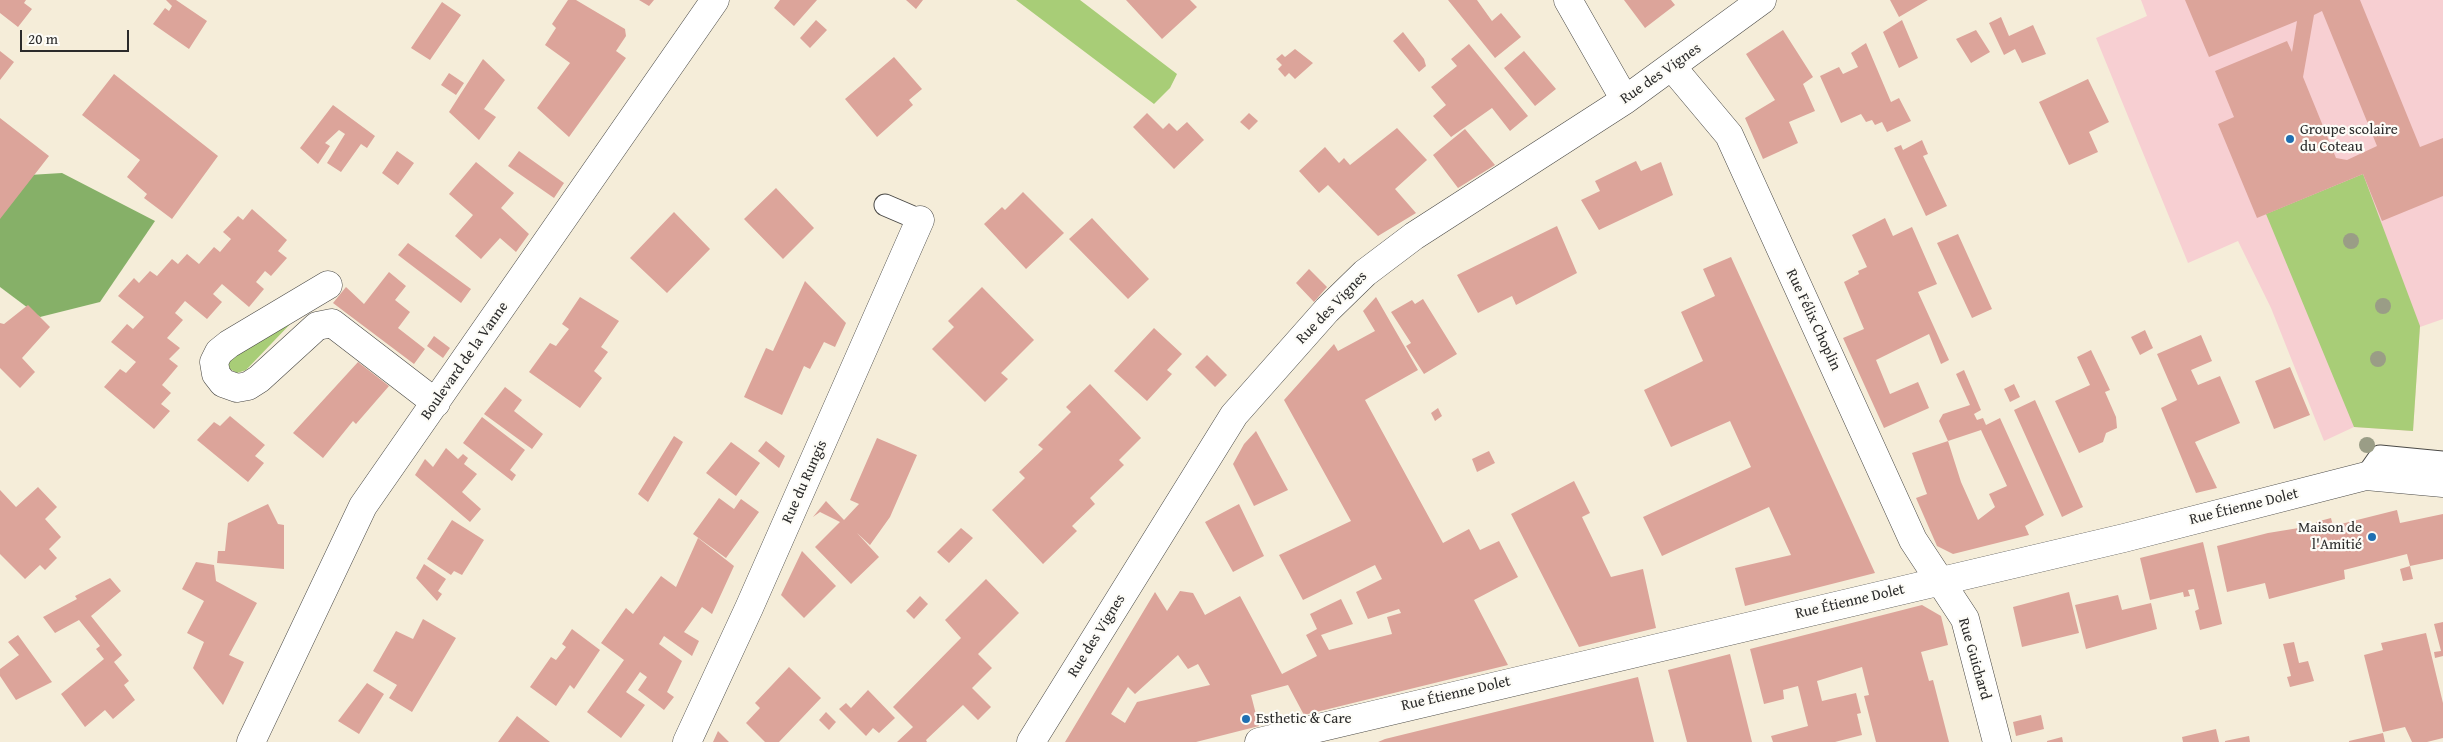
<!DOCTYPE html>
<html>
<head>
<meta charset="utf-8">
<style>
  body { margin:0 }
  #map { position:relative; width:2443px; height:742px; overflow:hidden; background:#f5edd9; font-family:"Gentium Book Plus",serif }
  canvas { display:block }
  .scale { position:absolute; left:20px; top:30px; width:109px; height:22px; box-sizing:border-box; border:2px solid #2b2b2b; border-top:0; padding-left:6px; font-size:15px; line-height:18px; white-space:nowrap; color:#2b2b2b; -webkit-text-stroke:4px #fdfcf7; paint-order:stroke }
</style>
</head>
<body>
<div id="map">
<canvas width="2443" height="742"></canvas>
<div class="scale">20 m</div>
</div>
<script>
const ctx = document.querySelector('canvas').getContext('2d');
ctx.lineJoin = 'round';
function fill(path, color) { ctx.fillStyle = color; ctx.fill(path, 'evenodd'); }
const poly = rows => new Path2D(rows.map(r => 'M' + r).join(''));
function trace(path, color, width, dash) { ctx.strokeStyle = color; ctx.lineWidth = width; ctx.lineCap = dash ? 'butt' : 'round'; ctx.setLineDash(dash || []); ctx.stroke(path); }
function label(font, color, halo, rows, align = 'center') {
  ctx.font = font + ' "Gentium Book Plus",serif'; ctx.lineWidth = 4.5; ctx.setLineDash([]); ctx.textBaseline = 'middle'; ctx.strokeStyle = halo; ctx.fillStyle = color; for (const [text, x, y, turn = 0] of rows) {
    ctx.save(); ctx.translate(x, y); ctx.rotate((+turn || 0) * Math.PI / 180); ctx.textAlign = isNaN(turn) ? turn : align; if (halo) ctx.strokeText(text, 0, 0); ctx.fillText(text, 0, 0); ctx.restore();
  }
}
const built = poly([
  [2141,0,2443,0,2443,319,2420,327,2413,431,2354,427,2324,441,2271,308,2238,241,2188,263,2096,38,2147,16]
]);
const green = poly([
  [1016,0,1080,0,1177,74,1170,88,1154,104],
  [2363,174,2420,326,2413,431,2354,427,2266,214],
  [296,318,246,370,237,373,230,369,228,364,232,355]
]);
const forest = poly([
  [62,173,155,221,100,302,40,317,0,287,0,197,29,175]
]);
const building = poly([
  [0,0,26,0,24,3,32,9,18,27,0,13],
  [166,0,176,0,207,21,189,49,153,24,165,8,169,11,172,6],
  [568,0,576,0,625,29,626,36,616,51,626,58,569,137,537,108,570,63,545,45,556,28,552,24],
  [639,0,654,0,649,6],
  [780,0,817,0,794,26,774,8],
  [906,0,923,0,916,9],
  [1126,0,1190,0,1197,7,1162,39],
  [1448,0,1477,0,1492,21,1501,13,1521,37,1495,58],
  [1624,0,1671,0,1675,5,1645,28],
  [1890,0,1928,0,1899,17],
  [2185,0,2360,0,2420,147,2443,138,2443,196,2382,221,2363,174,2257,218,2218,124,2234,117,2215,71,2287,41,2292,52,2297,21,2209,57],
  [2322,11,2377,146,2347,160,2336,158,2303,77,2314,15],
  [442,2,461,15,430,60,411,48],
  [2001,17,2009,36,2033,25,2046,54,2022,63,2015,49,2004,55,1989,23],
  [816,20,827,30,810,48,800,38],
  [1902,20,1918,58,1899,68,1883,32],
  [1783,30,1813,77,1803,84,1815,111,1789,122,1798,143,1763,159,1745,118,1775,100,1746,54],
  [1976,30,1990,52,1971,63,1956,39],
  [1403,32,1424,59,1426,66,1419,72,1393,41],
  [1866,43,1891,102,1899,98,1911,121,1887,132,1882,122,1875,125,1872,120,1866,122,1861,114,1841,123,1820,76,1839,67,1843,74,1858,67,1851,53],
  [1469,44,1528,116,1510,131,1492,108,1451,137,1433,116,1446,105,1431,87,1457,66,1451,59],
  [1295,49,1313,63,1295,79,1289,73,1285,77,1278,69,1282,65,1276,59,1282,54,1285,57],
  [0,51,14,62,0,80],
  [1524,51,1556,89,1535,106,1504,68],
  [894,57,922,89,909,100,913,105,877,137,845,99],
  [483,59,505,80,484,109,496,117,479,140,449,112],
  [449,73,464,83,456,95,441,85],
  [114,74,218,156,172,219,144,198,147,194,127,177,140,160,82,115],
  [2088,79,2109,122,2089,132,2098,152,2069,165,2039,102],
  [333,105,375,136,367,148,361,144,341,172,327,163,345,134,339,130,325,143,330,146,318,164,300,148],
  [1147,113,1163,129,1169,123,1177,131,1187,122,1204,140,1174,169,1133,127],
  [1249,113,1258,121,1249,130,1240,122],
  [0,118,49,156,0,219],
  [1397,128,1427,160,1395,189,1416,213,1378,236,1328,185,1319,193,1299,171,1325,147,1339,163,1344,158,1350,165],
  [1465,129,1495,165,1458,188,1433,155],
  [1922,140,1928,154,1923,156,1947,206,1926,216,1894,148,1901,145,1903,150],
  [397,151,414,163,398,185,382,173],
  [519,151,564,183,554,198,508,166],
  [1636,161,1641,171,1661,162,1673,195,1599,230,1581,200,1600,191,1595,181],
  [476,162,514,193,501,208,529,234,516,252,500,238,481,259,455,236,473,215,449,194],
  [776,188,814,228,783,259,744,219],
  [1023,192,1064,233,1026,269,984,224,1002,207,1005,210],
  [252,209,287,240,278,251,287,258,271,276,265,271,256,282,264,289,249,307,222,284,213,294,222,302,207,319,185,301,175,313,183,320,167,338,180,348,169,359,178,366,162,385,171,393,161,404,170,411,154,429,104,387,120,369,126,373,136,362,111,342,127,324,133,329,144,317,118,296,134,278,139,283,150,271,157,276,172,259,178,264,187,254,199,264,214,247,220,252,231,239,223,232,238,216,243,220],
  [674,212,710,249,667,293,630,258],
  [1092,218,1149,279,1128,299,1069,239],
  [1885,218,1893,236,1912,227,1937,284,1918,292,1949,360,1941,364,1929,334,1876,360,1890,394,1918,382,1929,408,1884,428,1843,338,1864,329,1844,282,1859,274,1858,271,1867,267,1852,235],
  [1557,226,1577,273,1516,305,1512,296,1478,313,1457,275],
  [1958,234,1992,309,1972,318,1937,243],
  [408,243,471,289,461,303,398,255],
  [1731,257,1875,573,1745,606,1735,568,1791,555,1769,507,1662,556,1643,517,1751,467,1730,421,1671,447,1644,390,1703,361,1681,312,1715,296,1703,269],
  [1309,269,1327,287,1314,302,1296,283],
  [389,272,406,286,395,300,410,312,398,328,425,349,414,364,333,303,346,287,364,304],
  [805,281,846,323,835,347,824,342,810,369,804,366,782,415,744,397,766,348,773,351],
  [982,287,1034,340,1001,373,1008,379,985,402,932,349,954,327,948,321],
  [580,297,619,321,601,347,608,352,594,371,602,378,580,408,529,372,550,343,556,346,569,329,562,324],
  [1376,297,1418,370,1365,400,1443,543,1469,529,1480,550,1499,541,1518,577,1474,600,1508,665,1304,715,1288,685,1251,695,1259,726,1196,742,1065,742,1155,592,1167,611,1180,591,1193,593,1205,615,1240,596,1282,674,1317,656,1306,635,1317,629,1310,614,1341,599,1353,624,1321,635,1329,650,1392,634,1387,617,1401,613,1399,609,1368,619,1356,592,1382,579,1375,565,1303,600,1279,555,1351,521,1284,400,1334,344,1338,351,1375,331,1363,311],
  [1178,655,1188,669,1198,664,1210,685,1137,702,1125,723,1111,714,1128,687,1135,694],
  [1423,299,1457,354,1424,374,1406,346,1411,343,1391,312,1412,300,1415,304],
  [28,305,50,327,22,358,35,372,20,388,0,368,0,323,4,324],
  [1154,328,1182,354,1167,370,1172,374,1147,401,1114,371],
  [2145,330,2153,348,2140,355,2131,337],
  [2201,335,2212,361,2191,370,2198,385,2220,376,2240,423,2195,442,2217,488,2196,493,2161,408,2177,400,2157,354],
  [434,336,450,348,443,358,427,346],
  [2091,350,2110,390,2105,392,2116,417,2117,428,2106,433,2103,442,2079,453,2055,401,2090,385,2077,357],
  [1207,355,1227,375,1215,387,1195,367],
  [358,362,389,386,356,424,353,421,323,458,293,433],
  [2290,367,2310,415,2274,429,2255,381],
  [1964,370,1981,410,1974,414,1977,420,1983,418,1986,425,2000,418,2044,515,2025,526,2029,535,1953,554,1937,546,1916,498,1927,494,1912,453,1948,441,1939,421,1943,414,1970,405,1956,374],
  [1981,430,2007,486,1989,494,1995,507,1978,520,1961,482,1948,441],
  [1090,384,1141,438,1119,460,1124,465,1090,498,1095,504,1072,526,1077,531,1043,564,992,510,1025,478,1019,472,1043,449,1038,445,1071,412,1066,407],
  [2014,384,2020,397,2010,402,2004,389],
  [505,387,522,400,514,411,543,434,532,449,484,414],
  [2035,400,2083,507,2062,517,2014,410],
  [1438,408,1442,416,1435,421,1431,413],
  [230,416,265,445,255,456,264,463,248,482,197,440,214,422,220,426],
  [482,417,525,450,510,470,516,475,512,481,463,443],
  [1256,431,1288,490,1254,506,1233,464,1244,444],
  [674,436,683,442,648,502,638,494],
  [877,438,917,455,890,517,870,545,857,533,879,557,851,584,815,547,840,522,820,512,813,517,826,501,844,520,859,504,850,500],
  [766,441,785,456,779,468,758,451],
  [731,442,760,463,736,496,706,473],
  [446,448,458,459,463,454,468,458,464,464,477,474,462,492,481,509,470,522,415,475,425,459,433,467],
  [1489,451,1495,463,1477,472,1472,459],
  [1574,481,1590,513,1582,517,1611,577,1643,569,1656,628,1579,647,1511,514],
  [38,487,57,507,45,519,61,537,49,549,57,558,45,570,40,565,25,579,0,554,0,490,16,507],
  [719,498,734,509,741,499,759,512,726,558,693,534],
  [268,504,278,524,284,525,284,569,217,563,218,551,225,551,228,523],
  [1239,504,1264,556,1233,572,1205,522],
  [2397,510,2400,523,2443,514,2443,559,2410,566,2407,554,2344,570,2345,579,2269,599,2265,583,2227,592,2217,546,2268,533,2317,525,2316,522,2331,518,2333,526],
  [452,520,484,540,462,575,454,571,451,575,427,559],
  [961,528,973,538,949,563,937,552],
  [698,538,734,566,712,614,702,607,684,632,699,641,692,656,664,636,659,644,682,661,667,692,674,697,664,710,638,690,647,677,640,672,626,692,645,705,621,738,587,712,624,660,601,643,626,608,633,614,661,576,676,587],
  [2203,542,2222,624,2200,630,2195,611,2199,609,2194,589,2188,590,2190,596,2184,597,2183,592,2150,600,2140,558],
  [802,551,836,586,804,618,781,595],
  [196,562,214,565,216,581,257,603,229,655,244,662,223,705,193,668,204,642,187,633,204,601,182,589],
  [424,564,446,579,438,591,442,594,437,601,416,578],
  [2410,566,2413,579,2403,581,2400,569],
  [110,578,121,591,91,616,122,655,114,662,129,681,124,685,135,700,113,719,105,710,85,727,61,694,104,659,96,649,100,646,79,620,55,633,43,617,77,599,75,596],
  [986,579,1019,613,978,654,992,668,972,688,991,707,978,720,963,705,926,740,927,742,897,742,913,727,893,707,961,638,945,620],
  [2069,592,2079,633,2022,647,2013,607],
  [2118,595,2122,610,2151,603,2157,629,2086,649,2075,605],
  [920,596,928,604,914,619,906,611],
  [1922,605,1941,616,1948,645,1921,652,1929,681,1933,680,1949,742,1876,742,1864,696,1869,695,1862,667,1817,681,1822,701,1856,693,1861,713,1857,714,1862,735,1835,742,1773,742,1771,736,1808,726,1798,686,1783,690,1784,699,1764,704,1750,649],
  [423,619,456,638,412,712,389,698,397,685,373,671,396,631,413,639],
  [2443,622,2443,656,2435,658,2434,652,2441,651,2434,624],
  [572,629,600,650,574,689,570,685,556,706,530,687,551,657,556,660,566,647,562,644],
  [2426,633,2443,703,2443,738,2427,742,2412,742,2405,727,2383,732,2364,655,2383,650,2381,643],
  [18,635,52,682,16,700,0,676,0,669,19,655,8,642],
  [2294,642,2299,663,2308,661,2314,681,2290,687,2287,677,2291,676,2283,644],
  [1730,654,1752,742,1687,742,1668,670],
  [789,667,821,698,779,742,765,742,746,723,760,708,755,703],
  [1638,677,1654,742,1378,742,1385,739],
  [367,683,384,694,359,734,338,721],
  [868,690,895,718,879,733,873,728,866,736,839,709,846,703,851,708],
  [826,712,836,722,829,730,819,720],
  [2041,715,2044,729,2016,736,2013,722],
  [517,716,550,742,498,742],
  [2216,729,2219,742,2183,742,2182,737],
  [718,731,729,742,713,742],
  [2383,733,2385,742,2349,742,2349,741],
  [2249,736,2250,742,2225,742,2225,741],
  [2062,737,2063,742,2047,742,2047,741]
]);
const service = poly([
  [885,205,920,220],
  [2366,476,2380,456,2443,462]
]);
const minor = poly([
  [1568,0,1625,100],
  [1672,67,1729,135,1913,540,1965,619,1997,742],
  [328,285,229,344,219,352,214,362,216,374,223,383,237,388,248,386,259,379,317,326,332,323,436,403],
  [251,742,363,506,715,0],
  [687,742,749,608,920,220],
  [1031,742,1234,415,1327,310,1365,273,1414,236,1625,100,1762,0],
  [1259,742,2124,538,2366,476,2443,483]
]);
const trees = [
  [2351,241],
  [2383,306],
  [2378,359],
  [2367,445]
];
const markers = [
  [2290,139,5,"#1f6fb2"],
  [2372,537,5,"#1f6fb2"],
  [1246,719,5,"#1f6fb2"]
];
const streetNames = [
  ["Rue des Vignes",1661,74,-35],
  ["Rue des Vignes",1332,308,-46],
  ["Rue Félix Choplin",1813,320,65],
  ["Boulevard de la Vanne",465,361,-55],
  ["Rue du Rungis",805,482,-66],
  ["Rue Étienne Dolet",2244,507,-14],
  ["Rue Étienne Dolet",1850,602,-13],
  ["Rue des Vignes",1097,636,-58],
  ["Rue Guichard",1974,659,74],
  ["Rue Étienne Dolet",1456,694,-13]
];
const poiNames = [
  ["Groupe scolaire",2300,130],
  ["du Coteau",2300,147],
  ["Maison de",2362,528,"right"],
  ["l'Amitié",2362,545,"right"],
  ["Esthetic & Care",1256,719]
];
fill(built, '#f7cfd2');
fill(green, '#a8cd77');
fill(forest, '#86b068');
fill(building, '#dca49a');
trace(service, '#494845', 23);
trace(minor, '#494845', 29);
trace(service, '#fff', 21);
trace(minor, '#fff', 28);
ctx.fillStyle = '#9a9d86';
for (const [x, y] of trees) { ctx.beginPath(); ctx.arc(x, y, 8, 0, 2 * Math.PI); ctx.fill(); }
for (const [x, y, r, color] of markers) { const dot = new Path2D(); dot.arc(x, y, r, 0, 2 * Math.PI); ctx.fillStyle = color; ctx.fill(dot); trace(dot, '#fdfcf7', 2); }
label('15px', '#2b2b2b', '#fdfcf7', streetNames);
label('15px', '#2b2b2b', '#fdfcf7', poiNames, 'left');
</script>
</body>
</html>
